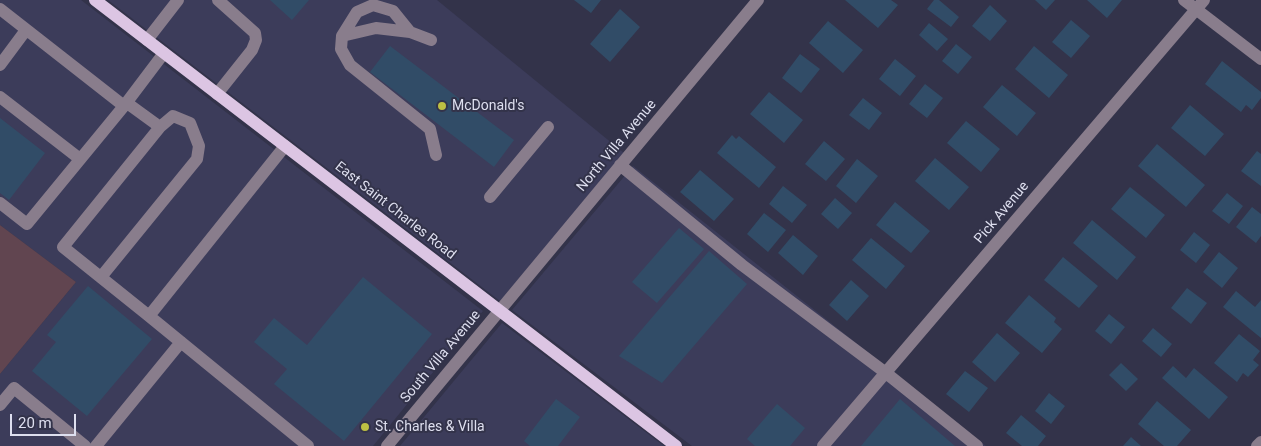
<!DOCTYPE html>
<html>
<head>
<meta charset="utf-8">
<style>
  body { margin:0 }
  #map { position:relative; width:1261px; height:446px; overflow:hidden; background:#33334a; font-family:Roboto,sans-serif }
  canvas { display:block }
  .scale { position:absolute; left:10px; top:414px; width:66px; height:22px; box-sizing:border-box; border:2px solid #dedfef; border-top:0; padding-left:6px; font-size:15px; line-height:18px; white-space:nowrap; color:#dedfef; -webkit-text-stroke:4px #33334a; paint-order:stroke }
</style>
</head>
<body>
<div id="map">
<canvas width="1261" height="446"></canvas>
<div class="scale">20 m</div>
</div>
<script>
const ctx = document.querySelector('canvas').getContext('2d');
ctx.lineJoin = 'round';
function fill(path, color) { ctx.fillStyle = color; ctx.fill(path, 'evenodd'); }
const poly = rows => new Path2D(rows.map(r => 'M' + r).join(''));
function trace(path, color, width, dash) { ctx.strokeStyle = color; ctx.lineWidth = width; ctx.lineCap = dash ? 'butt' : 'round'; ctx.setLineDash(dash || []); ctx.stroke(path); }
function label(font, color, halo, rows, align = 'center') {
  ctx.font = font + ' Roboto,sans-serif'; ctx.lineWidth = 4; ctx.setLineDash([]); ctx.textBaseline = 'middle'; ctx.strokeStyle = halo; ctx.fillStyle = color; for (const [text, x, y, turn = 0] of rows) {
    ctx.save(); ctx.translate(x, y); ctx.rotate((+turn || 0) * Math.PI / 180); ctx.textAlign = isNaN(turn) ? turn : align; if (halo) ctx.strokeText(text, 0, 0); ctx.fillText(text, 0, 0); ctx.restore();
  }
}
const built = poly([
  [0,0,81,0,483,311,373,446,0,446,0,374,76,282,0,225],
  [108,0,437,0,624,153,500,301],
  [633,166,986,446,692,446,512,310],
  [502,323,664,446,400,446]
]);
const green = poly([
  [0,225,76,282,0,374]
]);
const building = poly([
  [270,0,309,0,292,20],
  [574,0,601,0,591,13],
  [845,0,891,0,898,5,878,28],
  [934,0,939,0,959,17,951,27,927,9],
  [1035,0,1055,0,1046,10],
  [1087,0,1122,0,1107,18],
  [990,5,1007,21,990,41,972,26],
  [620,9,640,27,610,62,590,44],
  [1071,20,1090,36,1071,58,1052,42],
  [828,21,863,50,843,73,809,43],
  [929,23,948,39,937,51,919,35],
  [956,44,972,57,958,74,942,61],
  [390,46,514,140,494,167,370,72],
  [1034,46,1068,75,1049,98,1015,69],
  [800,54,820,69,801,93,782,78],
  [895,59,916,76,900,96,879,79],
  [1222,61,1261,92,1261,98,1252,110,1246,105,1241,112,1205,84],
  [925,84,943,98,927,118,909,104],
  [1002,85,1036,113,1017,136,983,107],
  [769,92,803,120,784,143,750,114],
  [863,98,882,113,869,130,849,115],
  [1190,105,1224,134,1205,156,1171,128],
  [0,118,45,153,9,200,0,193],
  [966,121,1000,149,981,172,947,143],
  [732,135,736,139,739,136,776,167,759,188,717,153],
  [824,141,845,159,826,181,805,164],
  [1157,144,1205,185,1186,207,1138,166],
  [1257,151,1261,154,1261,186,1241,171],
  [935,158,969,187,949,210,915,181],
  [857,159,878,176,856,203,836,186],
  [700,170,734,199,714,221,680,192],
  [783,186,807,205,792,223,769,204],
  [1130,187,1165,215,1146,238,1111,209],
  [1227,193,1243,206,1229,224,1212,211],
  [835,198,852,213,838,229,821,214],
  [895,202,930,231,911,253,876,225],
  [1252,207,1261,214,1261,236,1256,243,1236,227],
  [764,213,786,230,768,252,747,234],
  [1092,220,1136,257,1117,280,1073,243],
  [679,228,704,249,657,303,632,282],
  [1194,232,1210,245,1196,263,1180,250],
  [793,235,818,256,803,275,778,253],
  [871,238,905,266,886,289,852,260],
  [709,251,747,284,662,383,619,356],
  [1219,252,1238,268,1222,288,1203,272],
  [1063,257,1098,286,1079,308,1044,280],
  [363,277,432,334,344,441,274,384,287,369,254,342,274,318,307,345],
  [851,280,869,296,847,321,829,305],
  [88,286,152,339,87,416,32,371,56,342,47,335],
  [1187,288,1207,303,1191,324,1171,308],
  [1236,291,1255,307,1261,300,1261,338,1223,307],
  [1029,295,1056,318,1054,322,1062,329,1042,353,1005,323],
  [1109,314,1125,327,1111,344,1095,331],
  [1153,328,1172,344,1161,357,1142,341],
  [997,333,1020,353,995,382,972,362],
  [1239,334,1260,351,1253,360,1259,365,1248,377,1243,373,1237,382,1214,363],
  [1121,363,1138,379,1126,391,1109,375],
  [1173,366,1186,378,1194,368,1228,397,1209,419,1162,378],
  [965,371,988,388,969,412,946,394],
  [1049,393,1065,406,1051,424,1035,411],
  [556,399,580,417,558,446,530,446,524,441],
  [900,399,955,446,861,446],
  [1157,401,1191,430,1177,446,1164,446,1138,424],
  [777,404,805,428,790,446,755,446,747,439],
  [1021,415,1046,436,1038,446,1022,446,1006,433],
  [1131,437,1141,446,1123,446]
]);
const minor = poly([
  [1184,0,1261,59],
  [0,9,124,106,27,224,0,203],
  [342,36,376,28,410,32],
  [147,40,178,0],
  [431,40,410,32,393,11,373,5,357,12,342,36,341,49,350,65,430,129,436,155],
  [0,65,26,30],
  [217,94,252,50,256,40,255,33,218,0],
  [0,97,80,159],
  [127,103,160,127],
  [124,106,164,53],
  [285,146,149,316,308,446],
  [620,165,742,265,886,373,977,446],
  [490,197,548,127],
  [101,277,197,159,199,146,190,123,173,116,160,127,63,247,149,316],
  [0,405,14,388,85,446],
  [96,446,181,342],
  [387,446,758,0],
  [823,446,1204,0],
  [1257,446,1261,442]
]);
const major = poly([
  [95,0,676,446]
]);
const markers = [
  [442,106,5,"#bdbf43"],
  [365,427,5,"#bdbf43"]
];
const poiNames = [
  ["McDonald's",452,106],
  ["St. Charles & Villa",375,427]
];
const streetNames = [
  ["North Villa Avenue",617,146,-50],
  ["East Saint Charles Road",395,211,38],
  ["Pick Avenue",1002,213,-50],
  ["South Villa Avenue",441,357,-50]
];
fill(built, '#3c3c5a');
fill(green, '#614550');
fill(building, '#314c67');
trace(minor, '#897d8c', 12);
trace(major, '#dcc5e3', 12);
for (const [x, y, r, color] of markers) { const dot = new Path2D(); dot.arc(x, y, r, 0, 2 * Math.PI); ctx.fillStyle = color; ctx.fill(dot); trace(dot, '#33334a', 2); }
label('14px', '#dedfef', '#33334a', poiNames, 'left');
label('14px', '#dedfef', '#33334a', streetNames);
</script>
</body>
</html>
